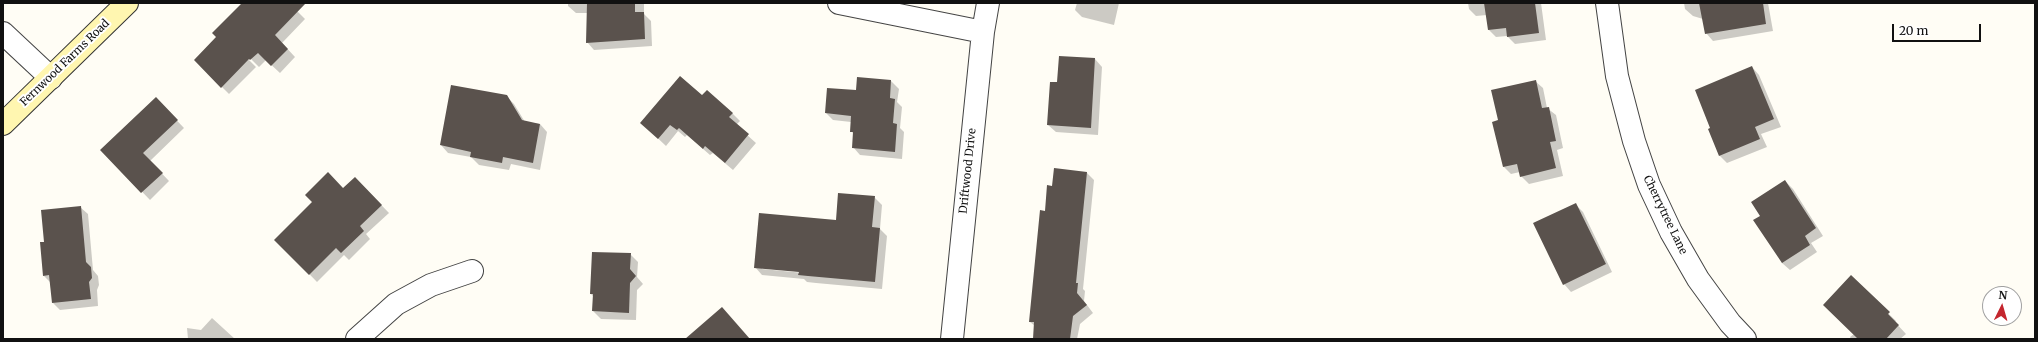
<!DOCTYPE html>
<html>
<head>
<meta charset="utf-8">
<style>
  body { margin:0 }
  #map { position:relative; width:2038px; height:342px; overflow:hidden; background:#fffdf5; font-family:Merriweather,serif }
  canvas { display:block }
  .frame { position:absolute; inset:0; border:4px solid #111; pointer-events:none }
  .north { position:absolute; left:1982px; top:286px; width:40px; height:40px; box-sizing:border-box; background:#fff; border:1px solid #a0a0a0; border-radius:50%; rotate:5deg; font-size:11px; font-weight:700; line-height:16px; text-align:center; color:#111 }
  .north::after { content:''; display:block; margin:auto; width:14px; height:18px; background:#c4262e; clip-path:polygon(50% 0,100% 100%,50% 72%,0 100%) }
  .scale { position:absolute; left:1892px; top:24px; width:89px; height:18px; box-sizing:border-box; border:2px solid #111; border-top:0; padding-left:5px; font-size:12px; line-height:14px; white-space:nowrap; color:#111; -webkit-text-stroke:3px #fff; paint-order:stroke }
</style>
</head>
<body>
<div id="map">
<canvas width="2038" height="342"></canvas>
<div class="frame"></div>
<div class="north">N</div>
<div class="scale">20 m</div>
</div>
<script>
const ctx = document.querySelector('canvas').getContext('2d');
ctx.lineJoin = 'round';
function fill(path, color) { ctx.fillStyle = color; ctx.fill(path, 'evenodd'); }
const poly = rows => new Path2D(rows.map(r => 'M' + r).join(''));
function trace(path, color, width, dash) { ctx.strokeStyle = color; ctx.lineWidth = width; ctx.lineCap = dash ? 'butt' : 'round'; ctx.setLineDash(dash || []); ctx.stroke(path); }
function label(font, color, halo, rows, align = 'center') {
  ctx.font = font + ' Merriweather,serif'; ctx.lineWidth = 4; ctx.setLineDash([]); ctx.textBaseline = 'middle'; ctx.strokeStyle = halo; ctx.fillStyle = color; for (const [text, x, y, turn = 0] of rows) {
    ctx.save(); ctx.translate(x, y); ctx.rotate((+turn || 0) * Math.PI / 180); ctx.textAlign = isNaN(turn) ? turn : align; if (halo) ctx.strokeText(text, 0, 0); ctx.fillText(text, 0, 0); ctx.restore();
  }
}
const shadow = poly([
  [243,3,289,3,305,19,282,43,295,57,280,73,266,60,259,67,247,55,245,56,256,67,229,94,195,60,218,37],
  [568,3,644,3,644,14,651,21,652,46,594,50,587,42,588,13,576,13,568,6],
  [1077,3,1119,3,1114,25,1082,17,1075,10],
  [1468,3,1541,3,1546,40,1515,44,1507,36,1496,37,1489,30,1487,15,1476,16,1469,9],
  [1684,3,1768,3,1773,31,1713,41,1706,33,1703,19,1693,16,1685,9],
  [1060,57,1095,59,1102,67,1098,135,1056,132,1048,125,1058,83],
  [1752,67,1759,75,1781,127,1761,134,1767,147,1727,163,1720,156,1709,130],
  [858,78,891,81,899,89,897,102,902,107,900,128,904,132,902,159,860,155,853,147,854,134,851,131,851,122,833,120,826,113,857,91],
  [1535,81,1543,88,1547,108,1556,115,1563,148,1557,150,1563,176,1529,184,1521,176,1520,172,1511,174,1504,167,1499,121],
  [506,96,514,104,525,122,540,124,547,132,540,170,511,164,509,170,479,165,471,157,448,153,441,145],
  [703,97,732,113,740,121,736,125,756,143,733,170,713,153,710,155,687,135,685,137,678,131,666,146,649,130],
  [163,106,184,128,150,161,169,181,150,200,102,150],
  [1087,173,1094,180,1083,289,1085,291,1084,301,1093,313,1080,324,1077,339,1034,339,1035,326,1030,322,1046,212,1053,187],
  [355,178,389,213,366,234,370,239,349,260,344,255,317,282,276,240,343,189],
  [1785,181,1793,189,1823,236,1811,243,1817,252,1790,270,1782,263,1761,217],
  [874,197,882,205,880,229,887,236,882,289,816,283,807,282,804,279,762,275,755,267,837,221],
  [762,267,804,271,804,273,762,269],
  [1575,204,1583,212,1612,272,1571,292,1564,284],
  [80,207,88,214,93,270,98,276,99,285,97,290,98,306,60,310,53,303,50,282,44,276],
  [630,254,638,262,637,277,643,284,637,290,636,320,601,319,593,311,594,297,591,294],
  [1851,277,1896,321,1895,322,1906,334,1900,339,1851,339,1850,337,1854,334],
  [212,318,235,339,188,339,187,328,201,330]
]);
const building = poly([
  [242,3,306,3,275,35,288,49,271,66,258,53,250,60,249,59,221,88,194,60,216,37,212,33],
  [587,3,635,3,635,12,644,12,645,39,586,43],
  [1484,3,1535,3,1539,33,1507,37,1506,28,1488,30],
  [1699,3,1763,3,1766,24,1705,34],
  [1059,56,1095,58,1091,128,1047,125,1050,82,1057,82],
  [1752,66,1774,119,1755,127,1760,139,1719,156,1708,129,1710,128,1695,90],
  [680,76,702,95,707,90,733,113,729,117,749,134,725,163,705,146,703,149,679,128,677,130,670,125,658,139,640,123],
  [857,77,891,80,890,98,895,99,893,123,897,124,895,152,852,148,853,132,850,132,851,116,825,113,827,88,856,90],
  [1536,80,1542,108,1549,107,1556,141,1550,142,1556,168,1520,177,1517,164,1503,167,1492,122,1498,120,1491,90],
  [451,85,507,95,522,120,540,124,533,163,503,157,502,163,470,157,471,152,440,145],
  [156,97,178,120,143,153,163,173,141,193,100,150],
  [1054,168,1087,172,1076,283,1078,283,1077,293,1087,305,1073,316,1070,339,1033,339,1034,322,1029,322,1040,210,1045,211,1047,185,1052,186],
  [328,172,343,188,355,177,382,205,360,226,364,231,341,253,336,248,309,275,274,240,312,202,305,195],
  [1785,180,1816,228,1805,236,1810,245,1782,263,1753,220,1760,216,1751,202],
  [838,193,875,196,872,227,880,228,875,282,808,276,798,275,799,272,754,268,759,213,836,220],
  [1576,203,1606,264,1563,285,1533,223],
  [81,206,86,262,91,267,92,278,89,282,91,299,52,303,49,275,43,276,40,242,44,242,41,210],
  [592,252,631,253,630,269,636,276,630,283,629,313,592,311,593,294,590,294],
  [1851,275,1890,312,1888,314,1899,325,1886,339,1858,339,1823,305],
  [722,307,750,339,685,339]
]);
const street = poly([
  [839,3,983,32],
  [1607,3,1617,76,1634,141,1649,185,1671,232,1698,279,1730,323,1745,339],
  [3,33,51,78],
  [357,339,396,304,431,285,472,271],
  [952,339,983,32,988,3]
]);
const secondary = poly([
  [3,124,127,3]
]);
const streetNames = [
  ["Fernwood Farms Road",65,63,-44],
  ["Driftwood Drive",968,171,-84],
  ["Cherrytree Lane",1665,215,64]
];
fill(shadow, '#0003');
fill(building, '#5a524d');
trace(street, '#444', 24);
trace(secondary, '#333', 24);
trace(street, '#fff', 22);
trace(secondary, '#fff6b0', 22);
label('11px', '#111', '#fff', streetNames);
</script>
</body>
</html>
